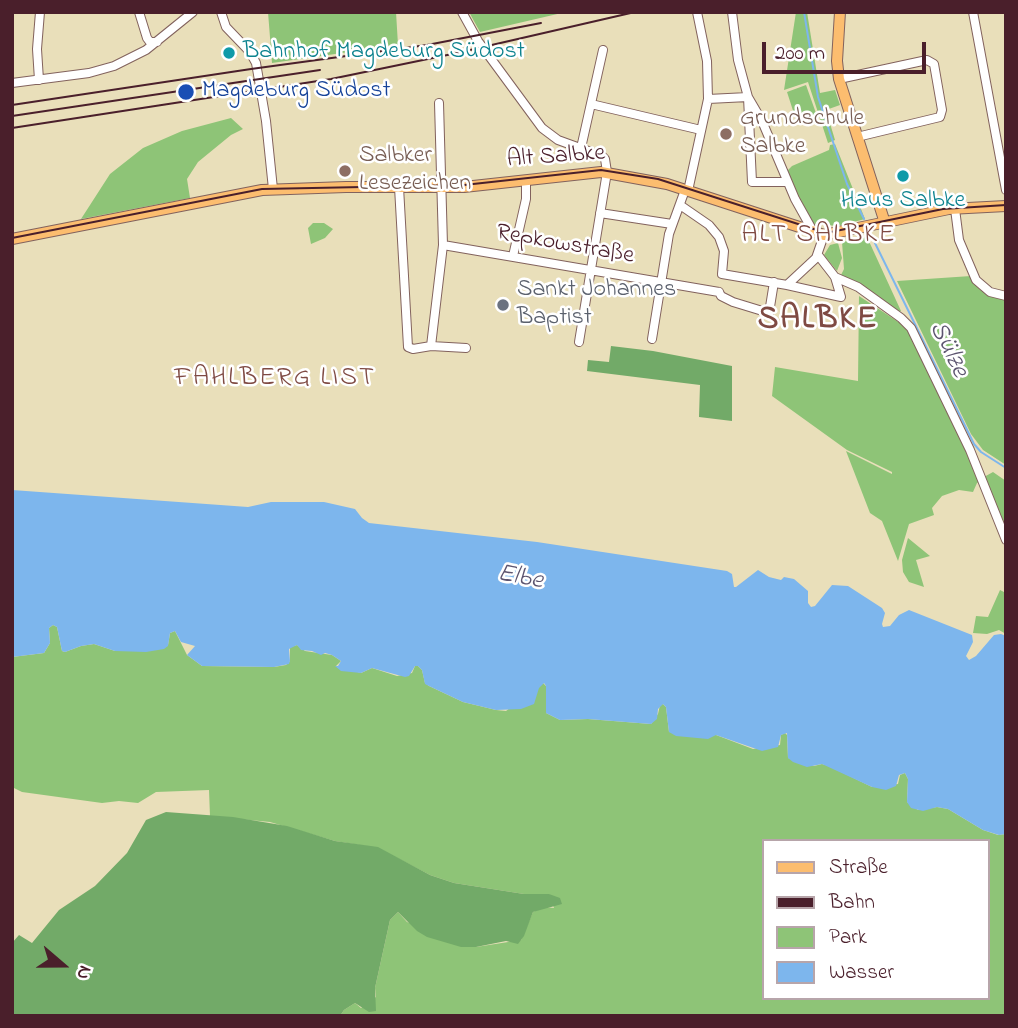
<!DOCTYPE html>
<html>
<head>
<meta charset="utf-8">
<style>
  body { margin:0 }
  #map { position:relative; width:1018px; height:1028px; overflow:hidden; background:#e9dfba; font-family:"Indie Flower",sans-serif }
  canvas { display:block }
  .frame { position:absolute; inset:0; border:14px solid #4a1f2b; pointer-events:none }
  .legend { position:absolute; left:762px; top:839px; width:228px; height:161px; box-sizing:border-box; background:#fff; border:2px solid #b7a5aa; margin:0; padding:9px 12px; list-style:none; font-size:21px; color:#4a1f2b }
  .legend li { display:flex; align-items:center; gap:14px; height:35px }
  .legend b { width:35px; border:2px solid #b7a5aa }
  .north { position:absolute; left:28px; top:930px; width:70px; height:70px; -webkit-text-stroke:5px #fff; paint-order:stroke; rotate:110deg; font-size:19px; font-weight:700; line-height:28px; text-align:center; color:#4a1f2b }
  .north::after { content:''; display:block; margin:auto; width:24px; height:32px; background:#4a1f2b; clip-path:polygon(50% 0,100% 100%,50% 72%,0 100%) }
  .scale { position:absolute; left:762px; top:42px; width:164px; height:32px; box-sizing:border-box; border:4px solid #4a1f2b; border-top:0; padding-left:9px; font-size:21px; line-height:24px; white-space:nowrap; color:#4a1f2b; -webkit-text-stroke:5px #fff; paint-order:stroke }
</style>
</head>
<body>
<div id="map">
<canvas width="1018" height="1028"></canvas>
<div class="frame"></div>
<ul class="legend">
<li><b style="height:9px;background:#fcbd6f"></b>Straße</li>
<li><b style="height:9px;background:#4a1f2b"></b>Bahn</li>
<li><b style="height:19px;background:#8ec477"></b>Park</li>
<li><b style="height:19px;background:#7db6ed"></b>Wasser</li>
</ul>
<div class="north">N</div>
<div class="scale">200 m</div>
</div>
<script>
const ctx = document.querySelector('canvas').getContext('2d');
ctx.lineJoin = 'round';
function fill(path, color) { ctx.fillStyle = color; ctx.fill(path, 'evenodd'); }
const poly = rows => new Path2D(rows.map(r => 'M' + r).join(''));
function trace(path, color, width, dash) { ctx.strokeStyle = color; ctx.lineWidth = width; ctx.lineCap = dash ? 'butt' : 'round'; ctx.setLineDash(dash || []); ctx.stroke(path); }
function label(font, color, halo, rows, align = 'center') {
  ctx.font = font + ' "Indie Flower",sans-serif'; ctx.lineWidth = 5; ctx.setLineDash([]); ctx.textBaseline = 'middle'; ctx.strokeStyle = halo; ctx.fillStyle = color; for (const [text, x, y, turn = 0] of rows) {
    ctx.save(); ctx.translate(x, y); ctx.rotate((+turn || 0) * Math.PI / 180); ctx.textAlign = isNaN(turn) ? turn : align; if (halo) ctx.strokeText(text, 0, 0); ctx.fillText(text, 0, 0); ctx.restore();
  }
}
const green = poly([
  [268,12,396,12,398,45,272,63],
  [469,12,566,12,480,32],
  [796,12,807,12,820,93,835,90,840,105,826,110,835,140,828,143,808,82,784,90],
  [806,85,817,116,797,123,787,92],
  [231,118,243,129,231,135,198,162,187,179,190,198,81,219,110,174,143,148,182,131],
  [835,144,865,219,838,226,813,224,808,220,787,171,792,166,829,150,830,145],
  [313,223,324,223,333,229,325,238,311,244,308,228],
  [867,237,901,311,896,313,841,275,844,269,842,242],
  [838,243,842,258,837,271,824,255,830,245],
  [971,276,1006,298,1006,465,983,450,971,434,897,281],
  [859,296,906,327,981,481,977,483,973,492,959,490,942,496,932,508,934,515,909,524,898,561,882,521,870,513,846,451,892,474,892,472,847,450,772,396,775,367,858,381],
  [993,472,1006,481,1006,532,984,477],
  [908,538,930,556,916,560,924,587,909,582,903,572,902,560],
  [1000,590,1006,593,1006,634,999,630,987,634,973,633,976,616,988,617],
  [53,625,57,627,62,651,65,652,81,646,94,644,115,651,168,645,170,633,175,631,187,655,202,666,274,667,286,665,290,661,290,647,297,645,305,651,332,655,341,661,336,666,361,673,372,668,397,676,412,673,415,666,418,666,422,670,425,683,429,686,463,702,496,710,506,711,543,683,546,686,546,713,560,720,588,719,651,724,658,714,660,705,663,704,666,707,669,732,716,735,753,749,780,745,781,735,785,733,787,735,788,758,814,766,822,764,829,766,872,787,898,784,900,775,905,773,908,779,907,802,918,810,937,807,948,809,983,830,998,835,1006,834,1006,1016,340,1016,344,1010,355,1003,361,1008,376,997,375,988,390,920,398,912,407,922,476,947,521,940,533,912,544,907,554,908,549,894,524,894,454,883,430,875,378,848,335,841,270,822,210,816,209,790,156,792,138,803,119,801,102,803,22,792,12,787,12,657,44,653,50,643,49,628],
  [764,841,988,841,988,998,764,998]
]);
const forest = poly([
  [611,346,653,351,732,366,732,421,699,417,700,385,587,371,588,360,609,362],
  [166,812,233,817,287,826,335,841,378,847,430,875,454,883,524,894,549,894,560,898,562,904,533,912,524,936,518,944,506,941,476,947,461,947,427,937,417,931,398,912,390,920,375,988,376,1011,369,1012,355,1003,344,1010,340,1016,12,1016,12,943,19,935,32,943,59,910,95,886,127,853,146,820]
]);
const water = poly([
  [12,490,248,507,271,502,324,502,355,509,362,518,369,523,537,542,727,571,732,574,734,587,736,587,758,570,769,577,781,580,784,577,794,579,808,591,808,603,811,607,815,606,832,585,848,586,882,608,885,613,882,624,883,627,890,626,899,615,909,610,972,635,973,642,966,656,969,660,976,656,994,635,1001,634,1006,636,1006,834,999,835,983,830,948,809,937,807,923,811,911,808,907,802,908,779,905,773,899,775,896,786,886,790,872,787,822,764,807,767,793,762,788,758,787,733,781,735,778,747,762,751,716,735,708,739,676,736,669,732,666,707,663,704,658,709,657,719,651,724,588,719,560,720,546,713,546,686,544,683,539,688,534,704,521,709,496,710,463,702,429,686,425,684,422,670,418,666,415,666,409,676,405,677,372,668,361,673,341,671,335,666,338,666,341,661,332,655,325,653,321,655,312,651,301,650,297,645,289,649,290,661,289,664,274,667,202,666,187,655,195,646,181,642,175,631,170,633,168,646,164,649,146,652,115,651,94,644,81,646,65,652,62,651,57,627,53,625,49,628,50,643,44,653,12,657]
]);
const stream = poly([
  [804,12,818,97,847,184,864,219],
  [871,235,974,444,981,452,1006,468]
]);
const minor = poly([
  [139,12,147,38,150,42,157,42],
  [221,12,226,27,250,52,256,63,266,121,273,189],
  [462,12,478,41,542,128,558,140,602,156,605,159,607,172,579,342],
  [732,12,738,60,748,97,762,121,795,199,814,233],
  [973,12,1006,190],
  [839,79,927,60,934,64,942,110,940,117,857,137],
  [39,80,37,49,40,12],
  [12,83,89,73,114,66,146,50,193,12],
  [708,99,748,97,752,182,787,182],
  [591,104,701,130],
  [581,148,603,50],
  [399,187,408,347,413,349,431,346,466,348],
  [688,191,708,99,707,61,697,12],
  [680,205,709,225,719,237,724,251,722,274,787,285,816,258,824,235],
  [955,209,959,240,976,280,990,292,1006,296],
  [600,213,672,224],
  [443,245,719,292],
  [513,256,526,199,526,180],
  [835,277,858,287,901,318,911,328,970,450,1006,540],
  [787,285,841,297,835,277,818,255],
  [719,292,721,296,733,302,769,313,774,282],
  [652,339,669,234,685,190],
  [431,346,443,245,439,103]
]);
const major = poly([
  [840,12,837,61,839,79,885,223],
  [12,239,262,190,346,187,464,187,601,172,667,184,824,235,949,209,1006,206]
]);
const tram = poly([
  [12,238,262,189,464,185,601,170,658,179,826,233,943,209,1006,205]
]);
const rail = poly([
  [12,105,251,69,427,45,541,23],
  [12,116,320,70],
  [12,128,331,79,457,53,635,12]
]);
const markers = [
  [229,53,7,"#0f9aa8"],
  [186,92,9,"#1a4fb4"],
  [726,134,7,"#8d6e63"],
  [345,171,7,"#8d6e63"],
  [903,176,7,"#0f9aa8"],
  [503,305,7,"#6b7280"]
];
const cultureNames = [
  ["Bahnhof Magdeburg Südost",243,53],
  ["Haus Salbke",903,202,"center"]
];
const transitNames = [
  ["Magdeburg Südost",202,92]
];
const educationNames = [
  ["Grundschule",740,120],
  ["Salbke",740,148],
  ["Salbker",359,157],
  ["Lesezeichen",359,185]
];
const streetNames = [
  ["Alt Salbke",556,158,-4],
  ["Repkowstraße",565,246,10]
];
const worshipNames = [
  ["Sankt Johannes",517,291],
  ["Baptist",517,319]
];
const neighbourhoodNames = [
  ["ALT SALBKE",819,237],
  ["FAHLBERG LIST",275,380]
];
const waterNames = [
  ["Sülze",947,350,64],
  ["Elbe",520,579,11]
];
const districtNames = [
  ["SALBKE",818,322]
];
fill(green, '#8ec477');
fill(forest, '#72aa68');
fill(water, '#7db6ed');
trace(stream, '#7db6ed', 2);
trace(minor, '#82625d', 10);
trace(major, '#82625d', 12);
trace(minor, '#fff', 8);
trace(major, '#fcbd6f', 10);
trace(tram, '#4a1f2b', 2);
trace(rail, '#4a1f2b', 2);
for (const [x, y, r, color] of markers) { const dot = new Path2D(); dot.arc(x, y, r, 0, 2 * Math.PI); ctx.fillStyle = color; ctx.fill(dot); trace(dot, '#fff', 2.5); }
label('24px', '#0d838f', '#fff', cultureNames, 'left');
label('24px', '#164399', '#fff', transitNames, 'left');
label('24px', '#785e54', '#fff', educationNames, 'left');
label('24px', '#4a1f2b', '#fff', streetNames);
label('24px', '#5b616d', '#fff', worshipNames, 'left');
ctx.letterSpacing = '2px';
label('26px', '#7f4a43', '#fff', neighbourhoodNames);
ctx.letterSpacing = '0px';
label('italic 26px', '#5c546f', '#fff', waterNames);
ctx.letterSpacing = '2px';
label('bold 32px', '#7f4a43', '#fff', districtNames);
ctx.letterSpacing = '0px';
</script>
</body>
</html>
